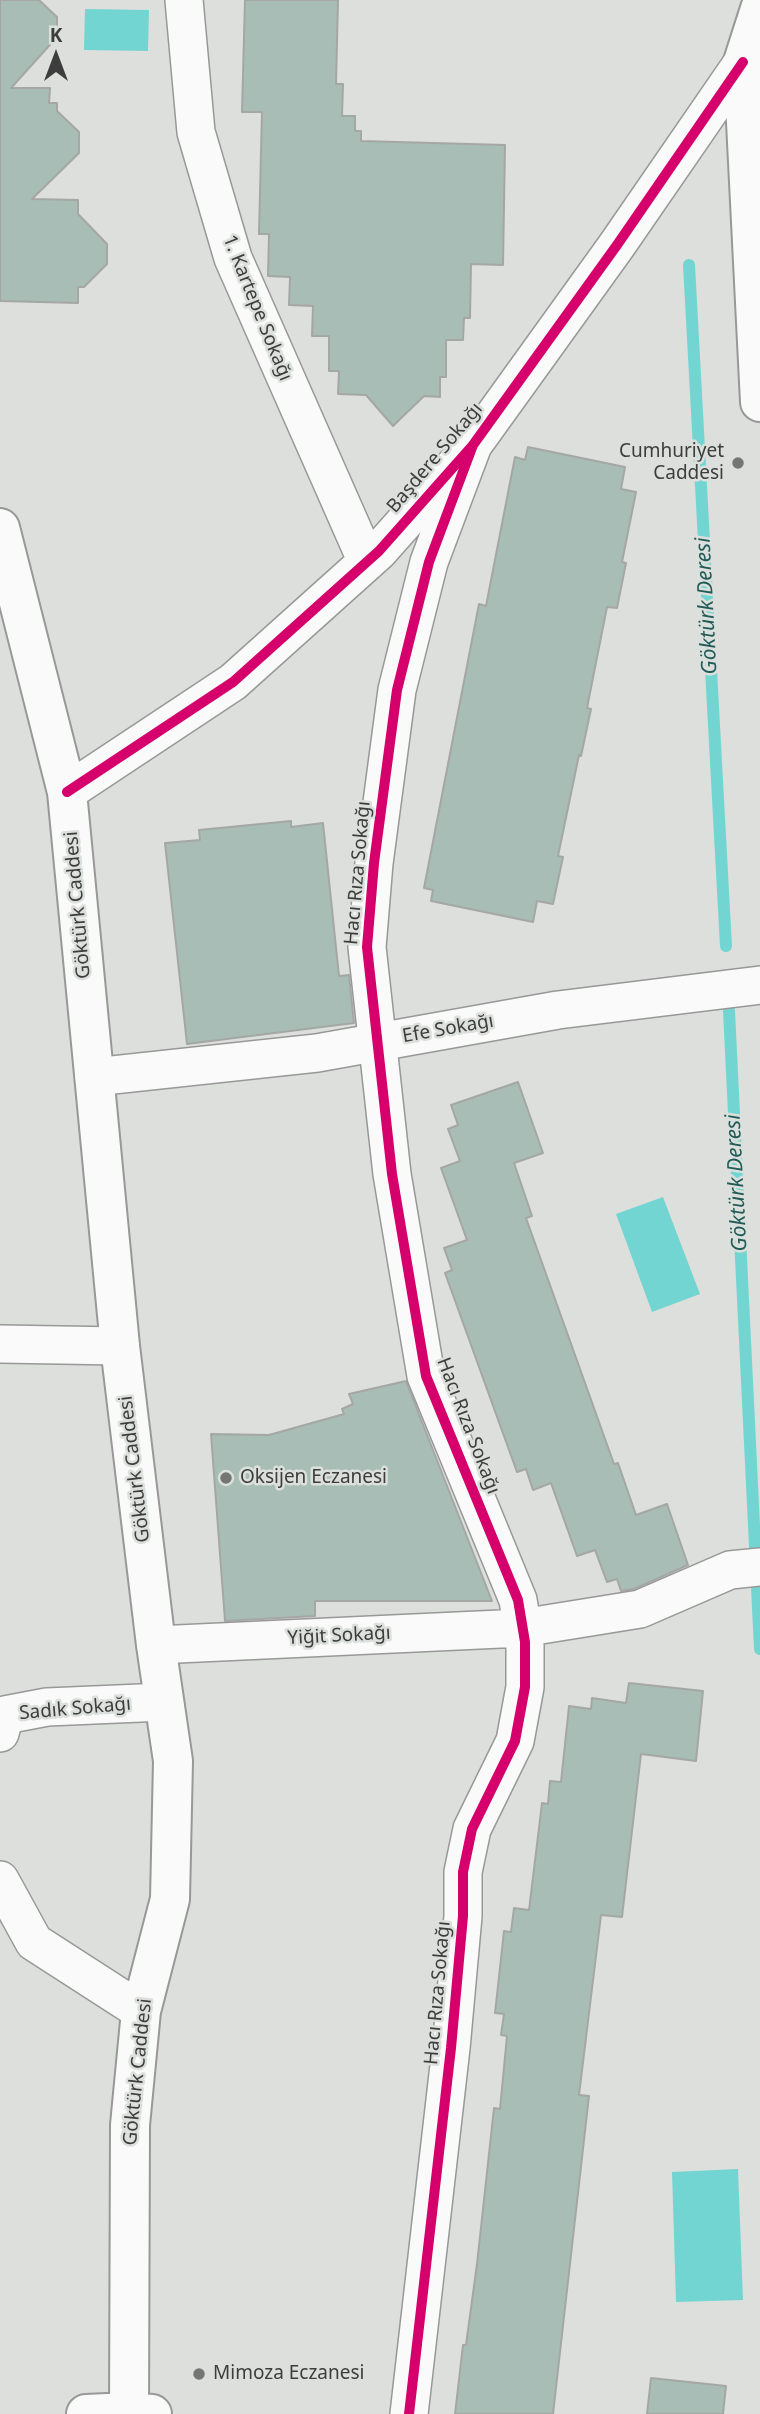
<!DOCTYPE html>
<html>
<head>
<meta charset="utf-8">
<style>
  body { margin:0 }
  #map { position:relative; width:760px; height:2414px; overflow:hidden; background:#dddfdd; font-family:"Noto Sans",sans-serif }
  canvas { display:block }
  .north { position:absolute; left:21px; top:21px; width:70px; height:70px; -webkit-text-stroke:5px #dce0dc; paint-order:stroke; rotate:0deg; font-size:19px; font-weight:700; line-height:28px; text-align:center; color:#3c3d3c }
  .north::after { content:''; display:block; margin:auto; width:24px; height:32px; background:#3c3d3c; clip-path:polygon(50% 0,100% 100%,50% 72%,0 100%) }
</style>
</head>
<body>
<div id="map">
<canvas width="760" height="2414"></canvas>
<div class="north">K</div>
</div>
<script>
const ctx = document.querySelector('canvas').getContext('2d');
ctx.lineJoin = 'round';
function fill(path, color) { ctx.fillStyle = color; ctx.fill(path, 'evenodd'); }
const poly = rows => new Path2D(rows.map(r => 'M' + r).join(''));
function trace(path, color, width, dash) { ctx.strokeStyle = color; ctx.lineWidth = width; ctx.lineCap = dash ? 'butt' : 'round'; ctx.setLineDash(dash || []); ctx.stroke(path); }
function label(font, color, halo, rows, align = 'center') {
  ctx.font = font + ' "Noto Sans",sans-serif'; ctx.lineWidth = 5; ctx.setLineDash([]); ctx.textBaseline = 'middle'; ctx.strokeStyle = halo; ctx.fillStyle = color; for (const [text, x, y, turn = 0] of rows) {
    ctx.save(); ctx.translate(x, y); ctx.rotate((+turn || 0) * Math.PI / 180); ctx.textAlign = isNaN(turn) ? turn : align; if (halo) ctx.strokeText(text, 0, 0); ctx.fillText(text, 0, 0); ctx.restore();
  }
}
const water = poly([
  [85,9,149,10,148,51,84,50],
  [663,1197,700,1294,652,1312,616,1214],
  [738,2169,743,2300,676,2302,672,2172]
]);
const stream = poly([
  [689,265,726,946],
  [729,1011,760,1649]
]);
const building = poly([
  [0,0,39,0,57,17,57,37,11,88,50,88,49,103,57,103,57,111,79,132,79,153,32,199,78,200,78,214,107,244,107,264,84,287,78,287,78,303,0,301,0,0],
  [245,0,338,0,336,84,343,84,342,116,355,116,355,131,361,131,361,141,505,145,503,265,471,264,470,318,464,318,463,340,446,340,446,377,440,377,440,397,424,396,393,426,366,395,338,394,339,371,329,371,329,336,312,336,313,306,289,305,290,277,268,276,269,234,259,234,262,112,242,112,245,0],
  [528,447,625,467,621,489,636,492,622,562,626,563,617,608,607,607,587,708,591,709,581,756,579,755,558,856,563,857,553,904,537,901,533,922,431,901,433,890,424,888,479,604,486,606,515,457,525,460,528,447],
  [291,821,291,827,323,823,339,976,349,975,354,1023,187,1044,165,843,200,840,199,830,291,821],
  [518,1082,543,1153,514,1163,532,1216,526,1218,614,1464,618,1463,636,1515,667,1504,688,1565,634,1589,621,1591,617,1579,607,1582,595,1550,577,1556,551,1483,533,1490,526,1469,517,1472,445,1273,452,1270,444,1248,467,1240,441,1168,460,1161,448,1129,458,1125,451,1105,518,1082],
  [406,1381,492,1601,315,1601,315,1616,225,1621,211,1434,269,1435,344,1414,342,1409,353,1404,349,1394,406,1381],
  [629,1683,703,1691,696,1761,641,1754,622,1917,601,1915,579,2095,589,2096,553,2414,455,2414,463,2345,466,2345,477,2264,494,2108,500,2109,507,2036,501,2035,504,2014,495,2013,504,1931,511,1932,514,1908,529,1910,542,1803,548,1804,550,1781,561,1782,569,1706,591,1709,592,1698,626,1703,629,1683],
  [651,2378,726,2386,723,2414,647,2414,651,2378]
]);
const minor = poly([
  [184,0,196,132,233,258,367,562],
  [67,792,233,682,379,551,473,445,617,245,743,62],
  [94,1077,317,1053,558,1010,760,985],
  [0,1344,120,1346],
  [156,1645,522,1628,640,1609,730,1570,760,1567],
  [0,1733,5,1715,47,1707,164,1702],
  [0,1880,34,1942,141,2011],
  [409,2414,451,2048,463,1916,463,1872,472,1829,515,1741,525,1687,525,1642,518,1600,426,1376,392,1174,367,947,374,863,397,690,429,562,473,445]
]);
const secondary = poly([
  [760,9,743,62,760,402],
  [0,528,67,792,120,1346,156,1645,173,1761,170,1899,141,2011,130,2125,129,2414],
  [86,2414,129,2412,152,2414]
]);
const cycleway = poly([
  [67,792,233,682,379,551,473,445,617,245,743,62],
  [409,2414,451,2048,463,1916,463,1872,472,1829,515,1741,525,1687,525,1642,518,1600,426,1376,392,1174,367,947,374,863,397,690,429,562,473,445]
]);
const markers = [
  [738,463,7,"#747674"],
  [226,1478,7,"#747674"],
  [199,2374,7,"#747674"]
];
const streetNames = [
  ["1. Kartepe Sokağı",257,308,68],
  ["Başdere Sokağı",435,458,-50],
  ["Hacı Rıza Sokağı",358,873,-85],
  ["Göktürk Caddesi",78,905,-95],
  ["Efe Sokağı",448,1029,-10],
  ["Hacı Rıza Sokağı",468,1426,69],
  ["Göktürk Caddesi",135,1469,-97],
  ["Yiğit Sokağı",339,1636,-3],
  ["Sadık Sokağı",75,1709,-5],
  ["Hacı Rıza Sokağı",438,1993,-85],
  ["Göktürk Caddesi",138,2072,-84]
];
const poiNames = [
  ["Cumhuriyet",724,452,"right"],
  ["Caddesi",724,474,"right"],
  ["Oksijen Eczanesi",240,1478],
  ["Mimoza Eczanesi",213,2374]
];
const waterNames = [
  ["Göktürk Deresi",707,606,-93],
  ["Göktürk Deresi",737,1183,-93]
];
fill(water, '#73d5d1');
trace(stream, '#73d5d1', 12);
fill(building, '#a7bdb5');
trace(building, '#a5a7a5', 2);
trace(minor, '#979897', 40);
trace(secondary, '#979897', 42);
trace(minor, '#fafafa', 37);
trace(secondary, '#fafafa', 38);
trace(cycleway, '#d6006c', 10);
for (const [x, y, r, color] of markers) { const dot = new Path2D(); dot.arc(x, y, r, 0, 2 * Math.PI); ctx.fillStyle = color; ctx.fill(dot); trace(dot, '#dce0dc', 2.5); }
label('19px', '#3c3d3c', '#dce0dc', streetNames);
label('19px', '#3c3d3c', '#dce0dc', poiNames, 'left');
label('italic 21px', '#225b58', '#dce0dc', waterNames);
</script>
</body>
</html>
